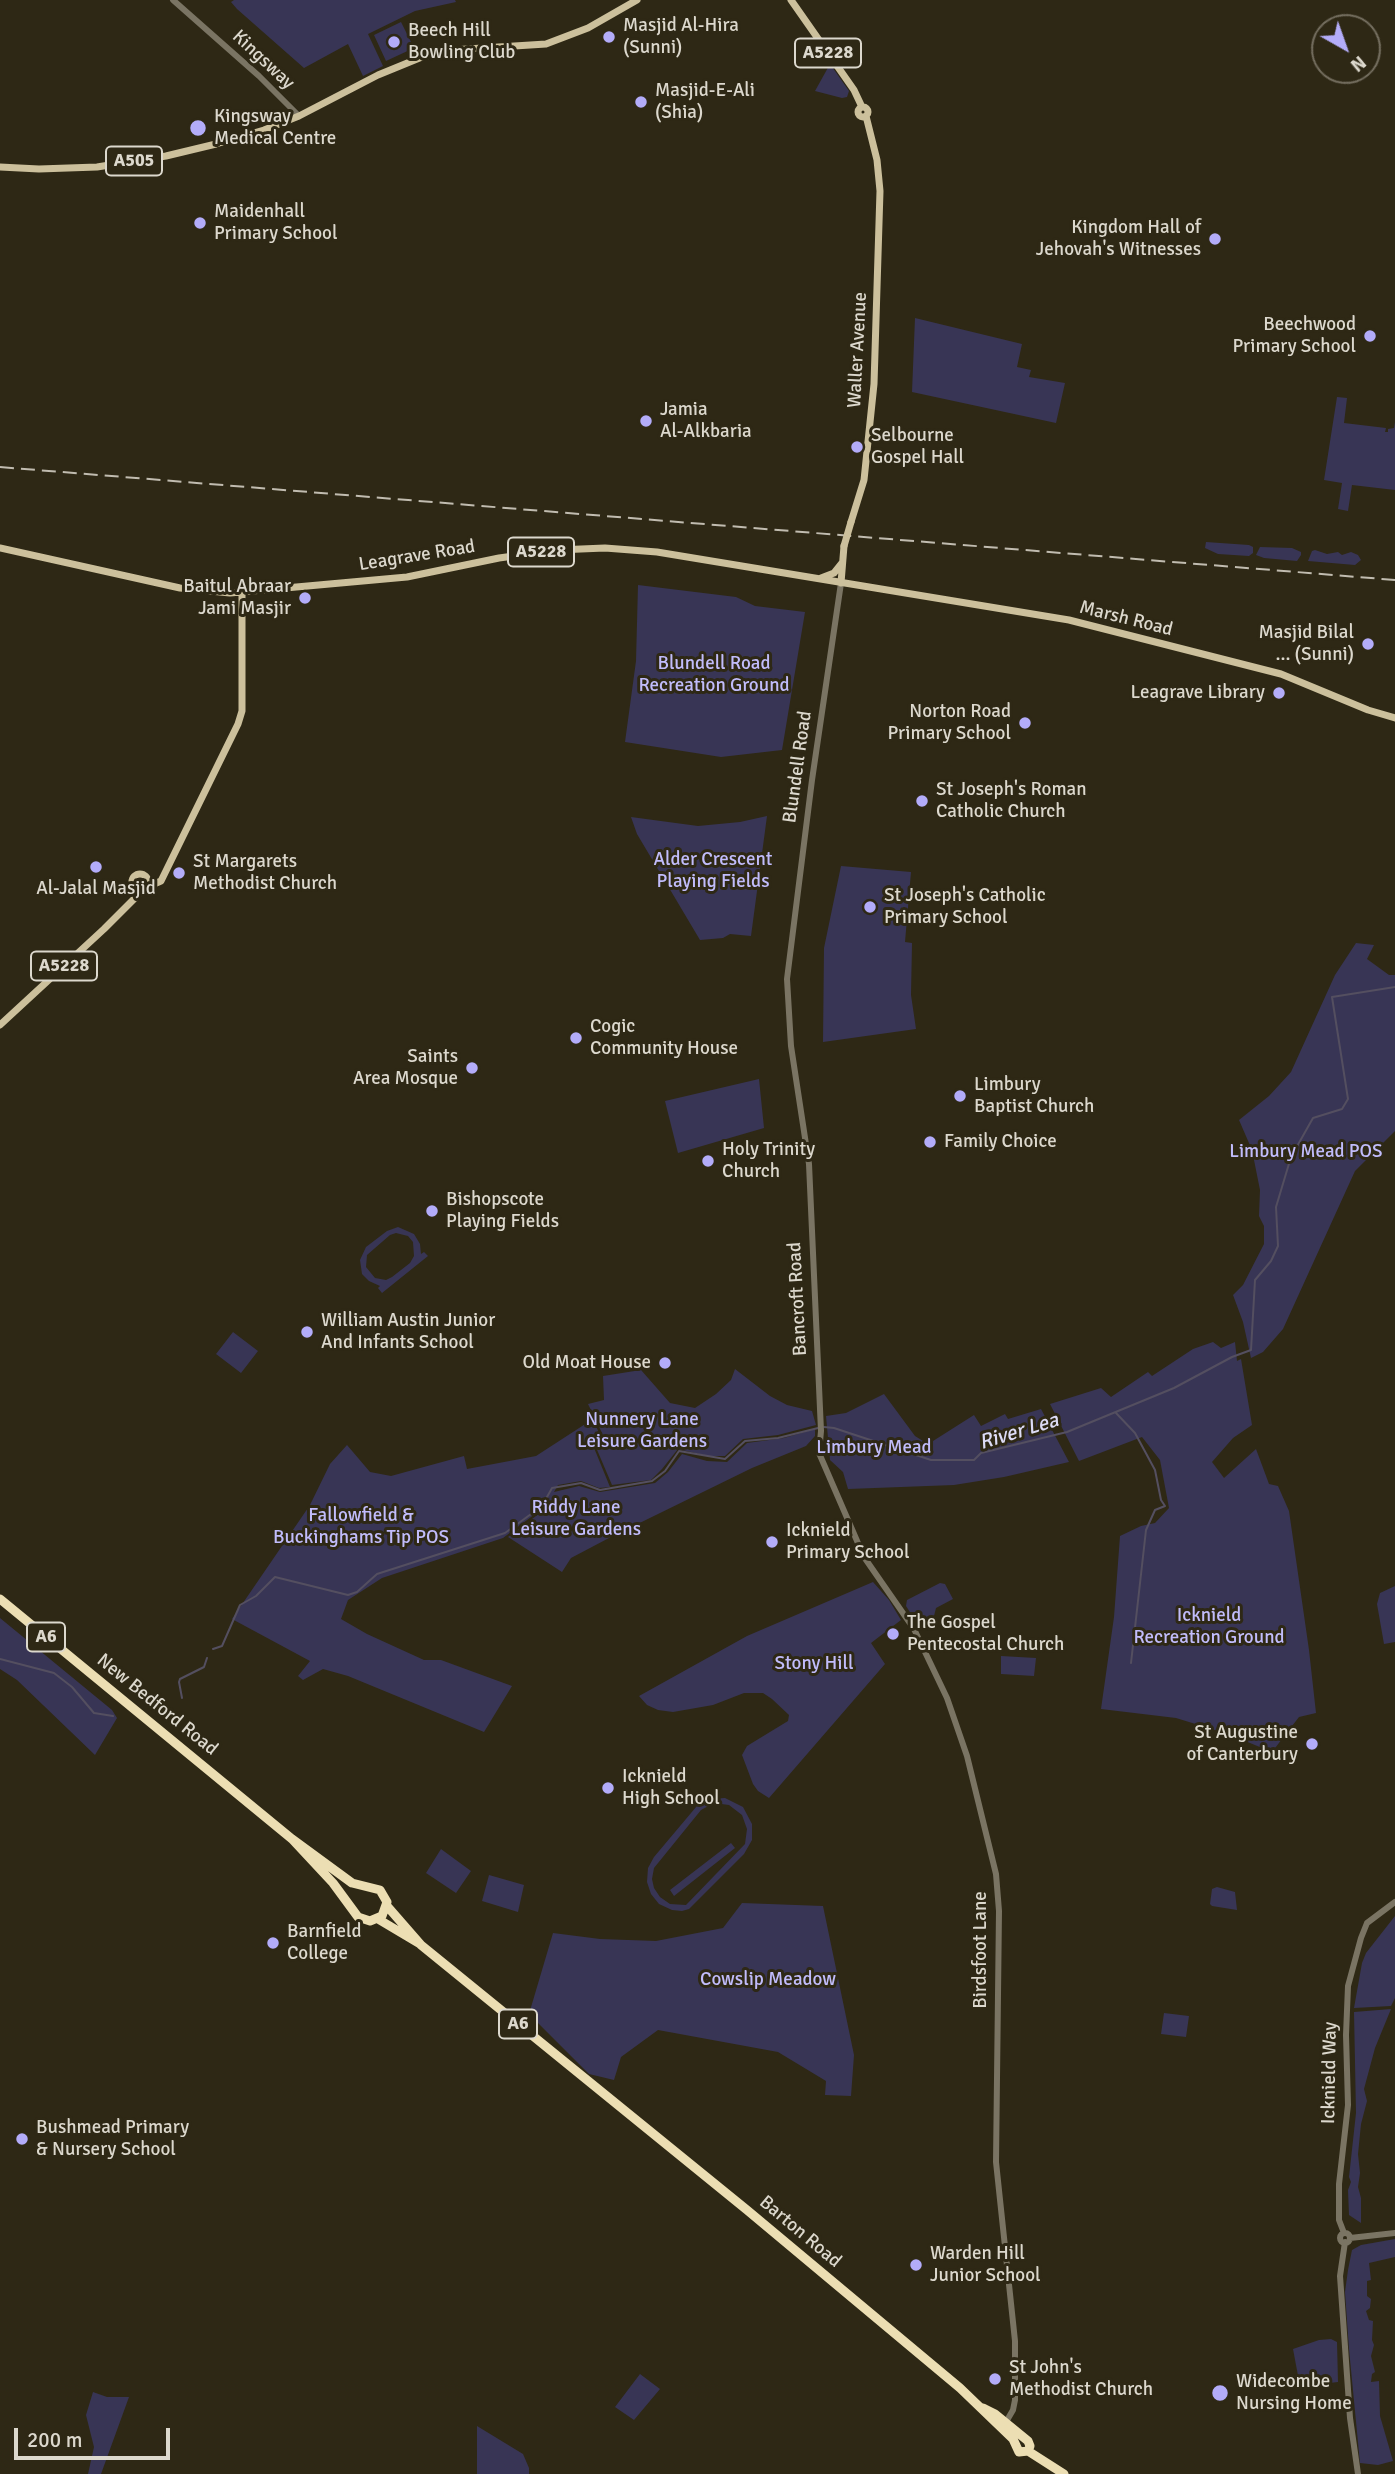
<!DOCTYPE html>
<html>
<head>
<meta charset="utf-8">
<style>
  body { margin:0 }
  #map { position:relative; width:1395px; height:2474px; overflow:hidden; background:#2e2815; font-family:Signika,sans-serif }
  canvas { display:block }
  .north { position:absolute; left:1311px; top:14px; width:70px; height:70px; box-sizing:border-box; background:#2e2815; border:2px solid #746e5f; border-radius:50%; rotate:140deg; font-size:19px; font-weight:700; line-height:28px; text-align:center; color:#dcd8cd }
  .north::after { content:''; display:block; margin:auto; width:24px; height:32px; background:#b3acf9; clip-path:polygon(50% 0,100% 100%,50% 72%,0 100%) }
  .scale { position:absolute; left:14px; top:2428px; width:156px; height:32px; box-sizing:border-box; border:4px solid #dcd8cd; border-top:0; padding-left:9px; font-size:21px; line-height:24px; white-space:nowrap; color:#dcd8cd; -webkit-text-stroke:5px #2e2815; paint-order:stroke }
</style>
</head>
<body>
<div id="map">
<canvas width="1395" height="2474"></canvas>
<div class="north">N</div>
<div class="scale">200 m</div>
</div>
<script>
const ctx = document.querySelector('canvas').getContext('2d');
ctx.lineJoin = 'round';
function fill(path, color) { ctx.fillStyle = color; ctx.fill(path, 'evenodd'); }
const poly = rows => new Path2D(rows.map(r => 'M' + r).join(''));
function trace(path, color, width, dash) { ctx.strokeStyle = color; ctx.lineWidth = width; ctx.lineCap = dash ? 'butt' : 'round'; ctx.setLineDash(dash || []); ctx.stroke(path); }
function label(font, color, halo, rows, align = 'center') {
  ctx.font = font + ' Signika,sans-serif'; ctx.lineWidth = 6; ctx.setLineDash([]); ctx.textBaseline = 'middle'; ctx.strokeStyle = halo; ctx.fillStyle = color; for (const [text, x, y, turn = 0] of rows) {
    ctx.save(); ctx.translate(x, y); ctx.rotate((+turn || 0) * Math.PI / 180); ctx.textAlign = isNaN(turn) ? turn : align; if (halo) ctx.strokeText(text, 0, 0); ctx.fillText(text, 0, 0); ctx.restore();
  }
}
const green = poly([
  [234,0,455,0,456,2,415,11,368,34,383,66,363,76,348,44,304,68,237,9,231,2],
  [401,22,414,48,386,61,374,35],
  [830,64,849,91,847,97,842,98,815,91],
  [915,318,1022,344,1017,367,1031,370,1029,377,1065,383,1056,423,912,392],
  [1337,397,1347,398,1344,423,1386,428,1385,432,1388,432,1388,429,1394,428,1395,422,1395,490,1352,485,1348,511,1338,509,1342,483,1324,480],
  [1206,542,1249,545,1253,547,1253,553,1249,556,1218,554,1205,548],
  [1260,547,1292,548,1301,552,1301,555,1297,561,1264,558,1256,555],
  [1315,550,1327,554,1338,552,1342,555,1351,552,1358,555,1361,560,1355,565,1308,561,1312,551],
  [638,585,736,597,755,606,805,612,782,750,721,757,625,742,636,661],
  [767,816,751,936,730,934,723,938,700,940,637,834,631,817,698,826,740,822],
  [841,866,911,872,905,942,912,943,911,995,916,1029,823,1042,824,948],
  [1356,943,1374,945,1367,959,1389,975,1395,975,1395,1131,1355,1171,1283,1329,1263,1352,1251,1358,1243,1322,1233,1295,1243,1285,1264,1244,1264,1226,1259,1216,1260,1190,1252,1150,1239,1120,1269,1096,1291,1072,1335,975],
  [759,1079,764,1128,678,1153,665,1101],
  [398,1227,414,1234,420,1244,421,1254,424,1252,428,1256,382,1293,378,1288,380,1286,369,1281,362,1274,360,1260,366,1247,387,1231],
  [396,1233,408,1236,413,1242,414,1256,410,1263,392,1277,386,1280,375,1278,366,1267,367,1255,390,1235],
  [233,1332,258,1351,241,1373,216,1354],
  [1213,1342,1221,1348,1235,1342,1237,1361,1241,1359,1252,1425,1233,1438,1212,1462,1224,1478,1256,1449,1269,1484,1278,1486,1289,1511,1309,1650,1316,1713,1299,1717,1272,1752,1228,1734,1176,1718,1101,1709,1114,1617,1120,1536,1141,1526,1155,1523,1169,1508,1160,1460,1142,1437,1079,1461,1050,1404,1101,1388,1111,1397,1148,1372,1152,1376,1193,1349],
  [735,1369,770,1396,787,1405,812,1411,816,1425,778,1435,743,1439,725,1456,708,1456,678,1449,662,1469,651,1480,612,1485,592,1438,602,1433,588,1404,604,1400,603,1376,641,1370,670,1403,695,1408,716,1394,731,1380],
  [884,1394,915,1436,923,1441,933,1441,974,1415,981,1426,1005,1414,1008,1419,1041,1409,1069,1462,1004,1477,954,1485,848,1489,843,1472,830,1460,826,1416,846,1413],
  [593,1419,599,1433,590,1438,610,1487,599,1488,581,1481,558,1485,554,1492,579,1486,600,1492,655,1483,668,1472,682,1454,707,1461,727,1462,747,1443,784,1438,815,1429,815,1436,806,1446,752,1468,609,1538,571,1558,562,1572,508,1537,544,1510,550,1497,543,1508,503,1538,382,1578,348,1600,341,1619,367,1634,424,1660,441,1660,512,1686,484,1732,348,1676,323,1669,303,1680,298,1676,310,1661,232,1619,310,1505,330,1464,347,1445,370,1472,391,1476,464,1456,467,1469,536,1456],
  [873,1582,889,1600,901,1620,871,1643,885,1664,769,1798,758,1791,753,1784,742,1755,747,1746,788,1721,789,1715,772,1699,763,1693,744,1693,713,1705,673,1712,658,1710,647,1705,639,1696,747,1636],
  [940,1583,945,1584,953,1599,936,1608,934,1616,921,1623,915,1620,906,1606,907,1600],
  [1395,1586,1395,1642,1384,1644,1377,1604,1380,1593],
  [0,1618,112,1710,117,1718,95,1755,17,1680,0,1669],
  [1001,1656,1036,1658,1034,1676,1001,1674],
  [707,1794,710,1799,725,1798,743,1807,752,1824,752,1840,744,1854,689,1909,682,1911,672,1910,659,1904,651,1894,647,1882,648,1868,654,1857],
  [714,1803,729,1805,742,1815,747,1829,745,1844,686,1905,670,1904,660,1897,654,1888,652,1879,654,1868,701,1810],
  [731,1843,735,1848,674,1896,670,1890],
  [441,1849,471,1871,456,1893,426,1873],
  [489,1875,524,1885,518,1912,482,1901],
  [1217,1887,1235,1892,1237,1910,1212,1906,1210,1904,1212,1889],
  [742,1903,823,1906,854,2055,851,2096,825,2095,826,2081,778,2052,658,2030,621,2057,614,2080,589,2074,529,2014,553,1933,600,1939,656,1941,723,1928],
  [1395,1916,1395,1998,1391,2006,1354,2008,1362,1963,1366,1953],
  [1391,2009,1375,2048,1364,2089,1367,2101,1361,2124,1358,2154,1360,2173,1358,2187,1361,2198,1361,2223,1349,2215,1348,2190,1351,2182,1349,2177,1356,2113,1354,2012],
  [1164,2013,1189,2016,1186,2037,1161,2034],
  [1395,2239,1395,2257,1369,2263,1371,2280,1367,2281,1367,2296,1371,2299,1370,2308,1366,2311,1369,2320,1373,2321,1372,2340,1374,2345,1371,2356,1375,2372,1372,2374,1371,2382,1379,2381,1380,2416,1393,2461,1378,2465,1360,2463,1349,2349,1345,2292,1348,2270,1352,2250,1361,2245],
  [1331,2339,1337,2342,1338,2382,1312,2385,1299,2381,1293,2349,1319,2340],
  [640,2374,660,2389,634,2420,615,2407],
  [93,2392,107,2397,129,2397,101,2474,88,2474,94,2447,86,2415],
  [477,2426,523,2454,529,2468,529,2474,477,2474]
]);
const stream = poly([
  [1116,1413,1135,1433,1155,1470,1161,1500,1165,1506,1155,1510,1146,1530,1131,1663],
  [824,1427,834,1428,931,1460,974,1460,981,1453,1067,1432,1174,1388,1232,1357,1251,1350,1255,1280,1271,1261,1278,1246,1276,1207,1291,1157,1313,1118,1342,1109,1348,1099,1332,997,1395,987],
  [213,1649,222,1646,240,1605,256,1596,275,1577,348,1595,357,1592,377,1574,505,1533,542,1506,552,1488,581,1483,600,1490,652,1481,665,1471,679,1451,725,1459,745,1441,778,1438,818,1428],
  [0,1659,54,1673,72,1687,94,1713,113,1716],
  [182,1698,179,1682,180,1679,204,1667,207,1658]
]);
const minor = poly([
  [173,0,259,76,299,116],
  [841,583,812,780,787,979,791,1046,809,1164,821,1431,819,1453,864,1557,914,1629,947,1698,967,1756,996,1874,999,1911,996,2162,1015,2341,1015,2400,1013,2410,1006,2422],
  [1344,2233,1339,2220,1339,2184,1348,2105,1346,2035,1348,1986,1361,1938,1367,1923,1395,1902],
  '1340 2238a5 5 0 1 1 10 0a5 5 0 1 1-10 0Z',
  [1350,2238,1395,2233],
  [1345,2242,1340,2276,1350,2418,1358,2474]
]);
const major = poly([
  [791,0,854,90,862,107],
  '858 112a5 5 0 1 1 10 0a5 5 0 1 1-10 0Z',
  [0,167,39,169,97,167,166,156,216,144,264,130,299,116,378,75,422,57,451,50,546,44,588,28,637,0],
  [851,522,864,480,874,384,880,191,877,160,866,116],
  [0,548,180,588,230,593,407,577,499,558,557,550,605,548,657,552,1069,620,1281,674,1368,710,1395,718],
  [821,578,834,573,842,563],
  [841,583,844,546],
  '132 882a8 8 0 1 1 16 0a8 8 0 1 1-16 0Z',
  [145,888,161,881,238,724,242,711,242,593],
  [0,1025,104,929,145,888]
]);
const highway = poly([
  [0,1599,292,1839,352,1883,380,1890,387,1902,382,1916,370,1921,358,1917,333,1883,292,1839],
  [387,1906,421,1945,747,2210,960,2388,1013,2439,1019,2452,1028,2451,1064,2474],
  [378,1919,420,1944],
  [983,2408,995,2414,1028,2441,1030,2446,1028,2451]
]);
const rail = poly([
  [0,467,1395,580]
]);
const majorBridge = poly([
  [844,546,851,522]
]);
const markers = [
  [609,37,7,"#b3acf9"],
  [394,42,7,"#b3acf9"],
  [641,102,7,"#b3acf9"],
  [198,128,9,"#b3acf9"],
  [200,223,7,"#b3acf9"],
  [1215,239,7,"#b3acf9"],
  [1370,336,7,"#b3acf9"],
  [646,421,7,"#b3acf9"],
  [857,447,7,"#b3acf9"],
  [305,598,7,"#b3acf9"],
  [1368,644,7,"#b3acf9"],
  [1279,693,7,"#b3acf9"],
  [1025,723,7,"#b3acf9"],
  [922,801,7,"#b3acf9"],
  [96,867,7,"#b3acf9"],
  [179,873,7,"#b3acf9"],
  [870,907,7,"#b3acf9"],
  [576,1038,7,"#b3acf9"],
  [472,1068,7,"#b3acf9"],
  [960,1096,7,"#b3acf9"],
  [930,1142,7,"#b3acf9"],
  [708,1161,7,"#b3acf9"],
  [432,1211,7,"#b3acf9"],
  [307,1332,7,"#b3acf9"],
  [665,1363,7,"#b3acf9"],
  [772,1542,7,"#b3acf9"],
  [893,1634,7,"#b3acf9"],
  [1312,1744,7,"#b3acf9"],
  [608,1788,7,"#b3acf9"],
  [273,1943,7,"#b3acf9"],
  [22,2139,7,"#b3acf9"],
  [916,2265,7,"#b3acf9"],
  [995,2379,7,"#b3acf9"],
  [1220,2393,9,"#b3acf9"]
];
const shields = [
  [828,53,66],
  [134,161,56],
  [541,552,66],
  [64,966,66],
  [46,1637,38],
  [518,2024,38]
];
const shieldNames = [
  ["A5228",828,53],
  ["A505",134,161],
  ["A5228",541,552],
  ["A5228",64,966],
  ["A6",46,1637],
  ["A6",518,2024]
];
const poiNames = [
  ["Masjid Al-Hira",623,26],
  ["(Sunni)",623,48],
  ["Beech Hill",408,31],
  ["Bowling Club",408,53],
  ["Masjid-E-Ali",655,91],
  ["(Shia)",655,113],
  ["Kingsway",214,117],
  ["Medical Centre",214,139],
  ["Maidenhall",214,212],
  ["Primary School",214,234],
  ["Kingdom Hall of",1201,228,"right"],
  ["Jehovah's Witnesses",1201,250,"right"],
  ["Beechwood",1356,325,"right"],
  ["Primary School",1356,347,"right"],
  ["Jamia",660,410],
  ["Al-Alkbaria",660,432],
  ["Selbourne",871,436],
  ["Gospel Hall",871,458],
  ["Baitul Abraar",291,587,"right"],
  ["Jami Masjir",291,609,"right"],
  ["Masjid Bilal",1354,633,"right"],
  ["... (Sunni)",1354,655,"right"],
  ["Leagrave Library",1265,693,"right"],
  ["Norton Road",1011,712,"right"],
  ["Primary School",1011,734,"right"],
  ["St Joseph's Roman",936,790],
  ["Catholic Church",936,812],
  ["St Margarets",193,862],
  ["Methodist Church",193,884],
  ["Al-Jalal Masjid",96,889,"center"],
  ["St Joseph's Catholic",884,896],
  ["Primary School",884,918],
  ["Cogic",590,1027],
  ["Community House",590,1049],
  ["Saints",458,1057,"right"],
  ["Area Mosque",458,1079,"right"],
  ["Limbury",974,1085],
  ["Baptist Church",974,1107],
  ["Family Choice",944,1142],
  ["Holy Trinity",722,1150],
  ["Church",722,1172],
  ["Bishopscote",446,1200],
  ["Playing Fields",446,1222],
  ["William Austin Junior",321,1321],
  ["And Infants School",321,1343],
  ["Old Moat House",651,1363,"right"],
  ["Icknield",786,1531],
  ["Primary School",786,1553],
  ["The Gospel",907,1623],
  ["Pentecostal Church",907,1645],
  ["St Augustine",1298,1733,"right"],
  ["of Canterbury",1298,1755,"right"],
  ["Icknield",622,1777],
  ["High School",622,1799],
  ["Barnfield",287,1932],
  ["College",287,1954],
  ["Bushmead Primary",36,2128],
  ["& Nursery School",36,2150],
  ["Warden Hill",930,2254],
  ["Junior School",930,2276],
  ["St John's",1009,2368],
  ["Methodist Church",1009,2390],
  ["Widecombe",1236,2382],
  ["Nursing Home",1236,2404]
];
const streetNames = [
  ["Kingsway",263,60,43],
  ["Waller Avenue",858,350,-87],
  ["Leagrave Road",417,556,-9],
  ["Marsh Road",1126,619,14],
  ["Blundell Road",798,767,-82],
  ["Bancroft Road",798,1299,-93],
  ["New Bedford Road",157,1705,39],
  ["Birdsfoot Lane",981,1950,-90],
  ["Icknield Way",1330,2073,-89],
  ["Barton Road",800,2232,40]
];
const parkNames = [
  ["Blundell Road",714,664],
  ["Recreation Ground",714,686],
  ["Alder Crescent",713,860],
  ["Playing Fields",713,882],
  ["Limbury Mead POS",1306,1152],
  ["Nunnery Lane",642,1420],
  ["Leisure Gardens",642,1442],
  ["Limbury Mead",874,1448],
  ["Riddy Lane",576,1508],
  ["Leisure Gardens",576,1530],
  ["Fallowfield &",361,1516],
  ["Buckinghams Tip POS",361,1538],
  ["Icknield",1209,1616],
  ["Recreation Ground",1209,1638],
  ["Stony Hill",814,1664],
  ["Cowslip Meadow",768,1980]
];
const waterNames = [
  ["River Lea",1019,1432,-17]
];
fill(green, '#383555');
trace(stream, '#544f60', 2);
trace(minor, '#7a7463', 6);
trace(major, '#ccc09c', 7);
trace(highway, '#ecdeb3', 9);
trace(rail, '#c1bcb0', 2, [14, 7]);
trace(majorBridge, '#ccc09c', 7);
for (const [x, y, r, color] of markers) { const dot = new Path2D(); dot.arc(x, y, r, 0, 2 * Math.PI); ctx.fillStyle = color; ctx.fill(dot); trace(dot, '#2e2815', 2.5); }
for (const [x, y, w] of shields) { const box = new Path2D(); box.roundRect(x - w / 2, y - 14.5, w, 29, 5); ctx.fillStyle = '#2e2815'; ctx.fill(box); trace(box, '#dcd8cd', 2); }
label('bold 18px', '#dcd8cd', null, shieldNames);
label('19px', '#dcd8cd', '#2e2815', poiNames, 'left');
label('19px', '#dcd8cd', '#2e2815', streetNames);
label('19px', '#c1bcfb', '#2e2815', parkNames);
label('italic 21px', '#dddcf6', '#2e2815', waterNames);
</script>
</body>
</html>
